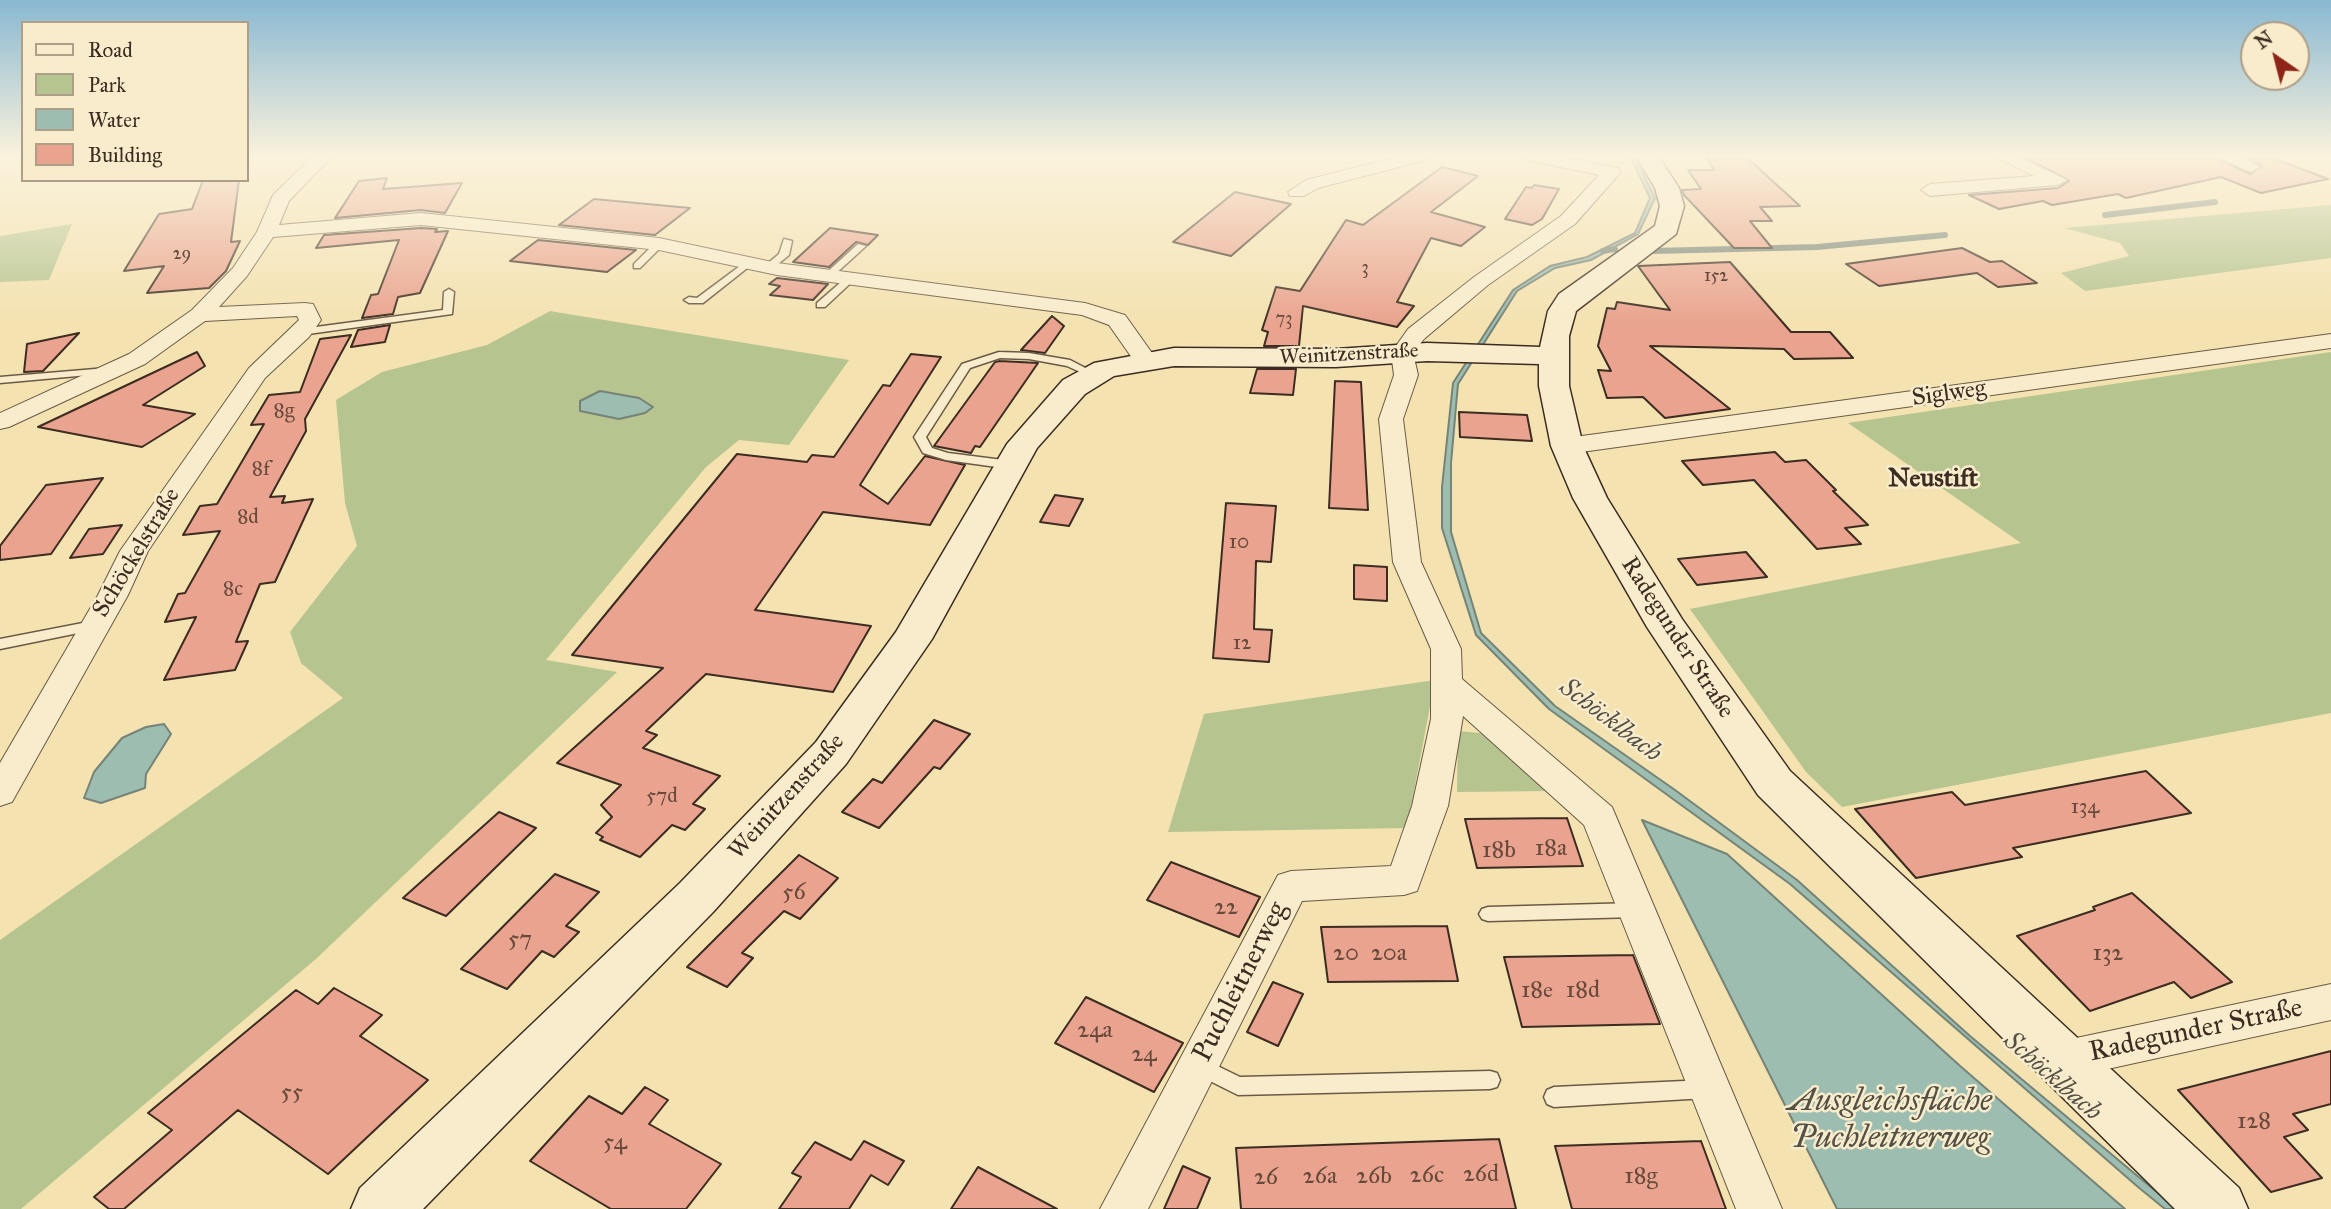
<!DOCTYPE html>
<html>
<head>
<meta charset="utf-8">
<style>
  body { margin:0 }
  #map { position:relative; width:2331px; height:1209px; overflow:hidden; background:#f4e2b1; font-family:"IM FELL Great Primer",serif }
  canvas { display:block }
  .legend { position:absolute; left:21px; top:21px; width:228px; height:161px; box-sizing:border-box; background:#f8eccc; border:2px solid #ad9f88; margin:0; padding:9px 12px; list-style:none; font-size:21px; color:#3c2c21 }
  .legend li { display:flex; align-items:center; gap:14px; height:35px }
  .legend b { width:35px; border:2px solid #ad9f88 }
  .north { position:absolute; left:2240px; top:21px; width:70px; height:70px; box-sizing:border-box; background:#f8eccc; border:2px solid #ad9f88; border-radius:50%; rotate:325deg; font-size:19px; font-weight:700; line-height:28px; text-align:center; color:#3c2c21 }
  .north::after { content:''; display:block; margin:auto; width:24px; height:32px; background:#8f2418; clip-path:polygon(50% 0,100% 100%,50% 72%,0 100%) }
</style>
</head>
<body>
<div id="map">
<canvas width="2331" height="1209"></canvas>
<ul class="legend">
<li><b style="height:9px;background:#f8eccc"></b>Road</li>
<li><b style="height:19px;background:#b6c48f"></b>Park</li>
<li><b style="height:19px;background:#9cbdb0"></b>Water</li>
<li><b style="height:19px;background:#e9a38e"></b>Building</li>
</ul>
<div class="north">N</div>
</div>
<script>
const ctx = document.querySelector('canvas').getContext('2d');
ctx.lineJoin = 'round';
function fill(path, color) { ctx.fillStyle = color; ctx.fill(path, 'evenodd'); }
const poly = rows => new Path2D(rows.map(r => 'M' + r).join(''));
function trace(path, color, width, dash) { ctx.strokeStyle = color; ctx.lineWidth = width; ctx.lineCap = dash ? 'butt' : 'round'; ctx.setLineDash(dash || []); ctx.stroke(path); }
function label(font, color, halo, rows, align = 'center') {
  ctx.font = font + ' "IM FELL Great Primer",serif'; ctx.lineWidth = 5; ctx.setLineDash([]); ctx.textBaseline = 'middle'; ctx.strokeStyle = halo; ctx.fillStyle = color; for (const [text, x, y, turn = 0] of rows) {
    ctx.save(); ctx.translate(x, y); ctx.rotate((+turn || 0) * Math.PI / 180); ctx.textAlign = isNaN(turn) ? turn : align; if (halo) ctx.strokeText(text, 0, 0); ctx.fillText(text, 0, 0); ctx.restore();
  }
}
const green = poly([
  [2331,205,2331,258,2085,291,2061,273,2129,256,2120,243,2064,228],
  [72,224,49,280,0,282,0,236],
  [550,311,849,360,789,445,739,440,706,467,546,660,617,672,317,958,21,1209,0,1209,0,940,343,698,301,663,290,632,357,546,345,503,336,400,382,372,487,345],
  [2331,352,2331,713,1842,807,1806,772,1690,609,2021,543,1848,423],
  [1435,680,1407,828,1168,832,1204,714],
  [1458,731,1480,733,1553,791,1457,792]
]);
const water = poly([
  [1630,156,1635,157,1655,198,1638,234,1591,260,1555,268,1517,291,1458,384,1451,463,1451,532,1481,633,1555,706,1675,790,1797,880,1970,1036,2177,1209,2165,1209,2138,1187,1790,884,1549,709,1476,635,1442,528,1442,487,1453,383,1513,290,1550,266,1587,257,1635,233,1650,198,1630,156],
  [600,391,639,398,653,407,645,413,619,419,580,411,580,401,600,391],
  [164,724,171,734,146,774,145,788,101,803,84,798,94,772,122,738,146,727,164,724],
  [1642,820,1727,854,1959,1065,2125,1209,1837,1209,1642,820]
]);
const stream = poly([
  [2105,215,2215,202],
  [1603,251,1615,249],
  [1652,251,1817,247,1945,235]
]);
const building = poly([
  [1706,156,1745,156,1800,206,1760,207,1772,221,1750,221,1772,248,1734,248,1684,195,1682,190,1701,189,1688,170,1714,170,1706,156],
  [2023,156,2212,156,2250,174,2262,166,2245,156,2267,156,2328,179,2261,193,2221,177,2126,198,2118,194,2052,205,2043,201,1999,209,1969,195,2058,188,2069,181,2023,156],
  [1442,167,1478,176,1431,212,1485,227,1461,246,1431,238,1397,302,1414,306,1397,327,1303,306,1299,346,1264,346,1268,332,1262,330,1276,287,1300,291,1346,220,1363,225,1442,167],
  [387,178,383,189,462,183,445,213,421,210,335,218,359,181,387,178],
  [203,180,239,180,231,242,240,241,226,271,209,288,147,293,164,266,124,271,159,214,192,209,203,180],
  [1534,185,1559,189,1542,219,1532,225,1505,219,1526,187,1532,188,1534,185],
  [1235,192,1291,204,1231,256,1173,242,1235,192],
  [594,199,690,208,655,235,559,225,594,199],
  [421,228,437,229,435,232,448,231,420,293,398,297,393,314,362,318,371,295,378,294,399,240,316,248,324,235,421,228],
  [830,228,878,235,868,245,856,242,829,267,793,262,830,228],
  [538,240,636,250,607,272,510,261,538,240],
  [1962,248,1990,262,2002,261,2037,283,1998,287,1977,273,1879,286,1846,264,1962,248],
  [1730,262,1791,332,1830,332,1853,358,1794,359,1784,349,1650,346,1730,409,1665,418,1643,397,1607,398,1598,370,1611,371,1598,346,1607,308,1615,309,1617,302,1670,310,1638,266,1730,262],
  [777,278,828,284,813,300,770,295,780,286,769,284,777,278],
  [1052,316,1064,326,1045,353,1021,350,1052,316],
  [390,325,385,342,351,347,358,330,390,325],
  [79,333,43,371,24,372,27,344,79,333],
  [351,335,305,419,306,431,270,497,285,496,282,503,313,499,275,582,260,584,236,642,248,641,235,670,164,680,196,617,165,622,178,594,185,593,220,531,183,535,200,506,217,504,264,424,251,425,269,395,300,392,320,339,351,335],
  [197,352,205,366,143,405,195,414,142,447,38,427,197,352],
  [911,354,941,357,860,485,888,504,925,456,965,465,930,525,823,512,755,610,871,626,833,692,706,674,646,731,657,735,643,748,720,776,693,804,705,809,685,830,672,825,640,857,600,840,603,837,596,833,612,817,601,805,621,785,557,763,663,668,572,655,737,454,807,462,812,455,834,457,883,385,890,386,911,354],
  [1000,361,1038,363,980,447,975,446,971,453,934,446,995,362,1000,361],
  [1257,369,1296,369,1293,395,1250,393,1257,369],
  [1335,381,1361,382,1368,510,1329,508,1335,381],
  [1459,412,1527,415,1532,441,1460,437,1459,412],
  [1775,452,1785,462,1806,460,1836,490,1833,491,1868,525,1845,528,1861,544,1817,549,1754,480,1703,485,1682,461,1775,452],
  [103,478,51,554,0,560,0,546,46,485,103,478],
  [1055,495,1083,499,1069,526,1040,522,1055,495],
  [1226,503,1276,506,1271,562,1256,561,1254,629,1272,630,1269,662,1213,658,1226,503],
  [122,525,103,554,70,558,89,529,122,525],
  [1746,552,1767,577,1697,585,1678,559,1746,552],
  [1354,565,1387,567,1387,601,1354,599,1354,565],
  [934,720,970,734,940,769,934,767,879,828,842,812,873,779,882,783,934,720],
  [2146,771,2191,813,2013,848,2022,857,1916,878,1855,809,1952,792,1965,805,2146,771],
  [499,812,536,828,446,916,403,898,499,812],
  [1567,818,1583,866,1477,868,1465,819,1567,818],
  [799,855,838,878,800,919,784,911,742,953,753,958,727,987,687,967,799,855],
  [1171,862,1260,897,1239,937,1147,900,1171,862],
  [555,874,599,892,566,926,579,932,554,957,542,951,507,989,461,969,555,874],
  [2132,893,2232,982,2191,998,2174,982,2090,1011,2017,936,2095,910,2093,907,2132,893],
  [1447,926,1458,981,1328,982,1321,927,1447,926],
  [1633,955,1660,1024,1522,1027,1504,957,1633,955],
  [1273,982,1303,994,1278,1046,1247,1032,1273,982],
  [334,988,382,1015,360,1036,428,1080,328,1174,238,1110,124,1209,109,1209,94,1197,172,1130,148,1113,296,990,318,1004,334,988],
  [1086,997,1183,1043,1154,1092,1055,1043,1086,997],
  [2331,1051,2331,1104,2293,1114,2308,1130,2284,1137,2322,1178,2271,1192,2178,1090,2331,1051],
  [645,1087,668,1100,649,1124,721,1164,686,1209,611,1209,530,1161,589,1096,622,1114,645,1087],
  [1499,1139,1516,1209,1241,1209,1236,1148,1499,1139],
  [864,1141,904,1161,888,1185,871,1175,849,1209,779,1209,801,1177,792,1173,815,1142,851,1160,864,1141],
  [1701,1141,1726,1209,1572,1209,1555,1146,1701,1141],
  [1183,1166,1210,1178,1197,1209,1164,1209,1183,1166],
  [978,1167,1057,1209,951,1209,978,1167]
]);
const service = poly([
  [784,239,792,241,789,255,772,269,766,269,766,265,779,254,784,239],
  [656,242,664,244,640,268,634,268,634,264,656,242],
  [858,244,866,246,832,277,826,277,826,273,858,244],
  [748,260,753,263,751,265,703,303,689,303,684,300,689,297,697,298,748,260],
  [848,276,856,278,825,307,817,307,817,303,848,276],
  [449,289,454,292,452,314,301,335,296,332,301,329,443,310,444,292,449,289],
  [999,352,1029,353,1070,360,1099,375,1093,378,1067,366,1029,359,1000,358,970,368,926,437,932,448,948,453,1011,461,1017,465,1011,469,946,460,923,453,914,437,962,364,999,352],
  [107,368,111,369,111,373,0,383,0,377,107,368],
  [93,621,98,623,100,626,98,629,0,649,0,639,93,621],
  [1636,903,1642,905,1645,910,1642,915,1636,917,1488,921,1482,919,1479,914,1482,909,1488,907,1636,903],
  [1199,1057,1240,1077,1490,1071,1497,1073,1500,1080,1497,1087,1490,1089,1238,1095,1192,1072,1189,1066,1192,1060,1199,1057],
  [1706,1080,1713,1082,1716,1089,1713,1096,1706,1098,1554,1107,1547,1104,1544,1097,1547,1090,1554,1087,1706,1080]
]);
const minor = poly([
  [313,156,332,156,289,201,279,225,421,213,659,238,777,263,1085,303,1125,315,1157,360,1153,365,1145,367,1137,365,1109,325,1082,315,777,275,659,250,421,225,273,237,247,276,219,307,305,303,313,304,321,320,309,337,265,378,148,551,128,595,12,802,0,806,0,763,98,595,120,551,249,368,299,320,297,316,205,321,145,364,9,427,0,429,0,413,129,354,192,310,233,268,257,232,273,195,313,156],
  [1400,156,1429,156,1426,160,1318,188,1304,196,1290,196,1288,192,1306,180,1400,156],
  [1522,156,1558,156,1618,168,1621,172,1575,224,1488,285,1424,339,1413,353,1418,375,1403,419,1421,562,1461,649,1462,679,1612,807,1782,1209,1736,1209,1584,825,1463,716,1448,806,1417,891,1404,895,1302,901,1148,1209,1100,1209,1278,875,1291,871,1391,866,1412,806,1431,719,1431,649,1393,562,1379,419,1394,375,1391,353,1408,329,1474,277,1561,216,1599,175,1531,161,1522,156],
  [1994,156,2017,156,2067,180,2058,185,1930,196,1921,190,1930,184,2034,176,1994,156],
  [2214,156,2239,156,2260,167,2251,172,2214,156],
  [2331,334,2331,348,1567,454,1558,451,1554,446,1558,441,1567,438,2331,334],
  [2331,984,2331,1020,2062,1079,2047,1074,2041,1060,2047,1046,2062,1041,2331,984]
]);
const secondary = poly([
  [1636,156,1658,156,1679,188,1684,206,1676,234,1576,311,1569,336,1569,386,1583,446,1607,498,1682,619,1790,771,2239,1188,2248,1209,2175,1209,1758,795,1647,627,1573,498,1551,446,1539,386,1539,364,1427,361,1336,367,1174,366,1114,376,1085,394,1037,448,932,639,846,764,714,911,423,1209,351,1209,360,1188,680,883,816,742,896,632,1007,444,1063,380,1094,363,1174,348,1336,349,1427,343,1540,347,1548,311,1559,294,1655,226,1660,206,1655,188,1636,156]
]);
const farNumbernames = [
  ["29",182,255],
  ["3",1365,269],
  ["152",1716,277],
  ["73",1284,320]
];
const farStreetnames = [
  ["Weinitzenstraße",1349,355,-3]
];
const numberNames = [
  ["8g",284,412],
  ["8f",261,470],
  ["8d",248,518],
  ["10",1239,543],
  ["8c",233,590],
  ["12",1242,644],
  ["57d",662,797],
  ["134",2085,808]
];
const streetNames = [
  ["Siglweg",1949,394,-8],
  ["Schöckelstraße",137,553,-59],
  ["Radegunder Straße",1677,638,57],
  ["Weinitzenstraße",787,797,-48]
];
const nearNumbernames = [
  ["18a",1551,849],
  ["18b",1499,851],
  ["56",794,893],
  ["22",1226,908],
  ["57",520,940],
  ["20",1346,954],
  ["20a",1389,954],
  ["132",2108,954],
  ["18e",1537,991],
  ["18d",1583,991],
  ["24a",1095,1031],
  ["24",1144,1055],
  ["55",292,1093],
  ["128",2254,1122],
  ["54",615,1143],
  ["26d",1481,1175],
  ["26c",1427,1176],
  ["26a",1320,1177],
  ["26b",1374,1177],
  ["18g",1641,1177],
  ["26",1266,1178]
];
const neighbourhoodNames = [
  ["Neustift",1933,480]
];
const waterNames = [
  ["Schöcklbach",1610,721,37],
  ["Schöcklbach",2052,1077,41]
];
const nearStreetnames = [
  ["Puchleitnerweg",1241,982,-63],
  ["Radegunder Straße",2196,1031,-12]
];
const nearWaternames = [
  ["Ausgleichsfläche",1890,1102],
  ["Puchleitnerweg",1890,1139]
];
fill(green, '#b6c48f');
fill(water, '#9cbdb0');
trace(water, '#768377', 2);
trace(stream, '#768377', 6);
fill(building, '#e9a38e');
trace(building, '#3c2c21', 2);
trace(service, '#6a5a45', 3);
trace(minor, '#6a5a45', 2);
trace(secondary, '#3c2c21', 3);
fill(service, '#f8eccc');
fill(minor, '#f8eccc');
fill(secondary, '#f8eccc');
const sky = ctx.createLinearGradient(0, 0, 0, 325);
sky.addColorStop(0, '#89b8d2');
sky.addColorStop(0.48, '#faf2dc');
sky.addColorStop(1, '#faf2dc00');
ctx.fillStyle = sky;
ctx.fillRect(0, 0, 2331, 325);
label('18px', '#674a3c', null, farNumbernames);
label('21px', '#3c2c21', '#f8eccc', farStreetnames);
label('21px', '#674a3c', null, numberNames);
label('24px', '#3c2c21', '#f8eccc', streetNames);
label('24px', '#674a3c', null, nearNumbernames);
label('bold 26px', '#3c2c21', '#f8eccc', neighbourhoodNames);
label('italic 26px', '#545045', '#f8eccc', waterNames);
label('28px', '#3c2c21', '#f8eccc', nearStreetnames);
label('italic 32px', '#545045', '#f8eccc', nearWaternames);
</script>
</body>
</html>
